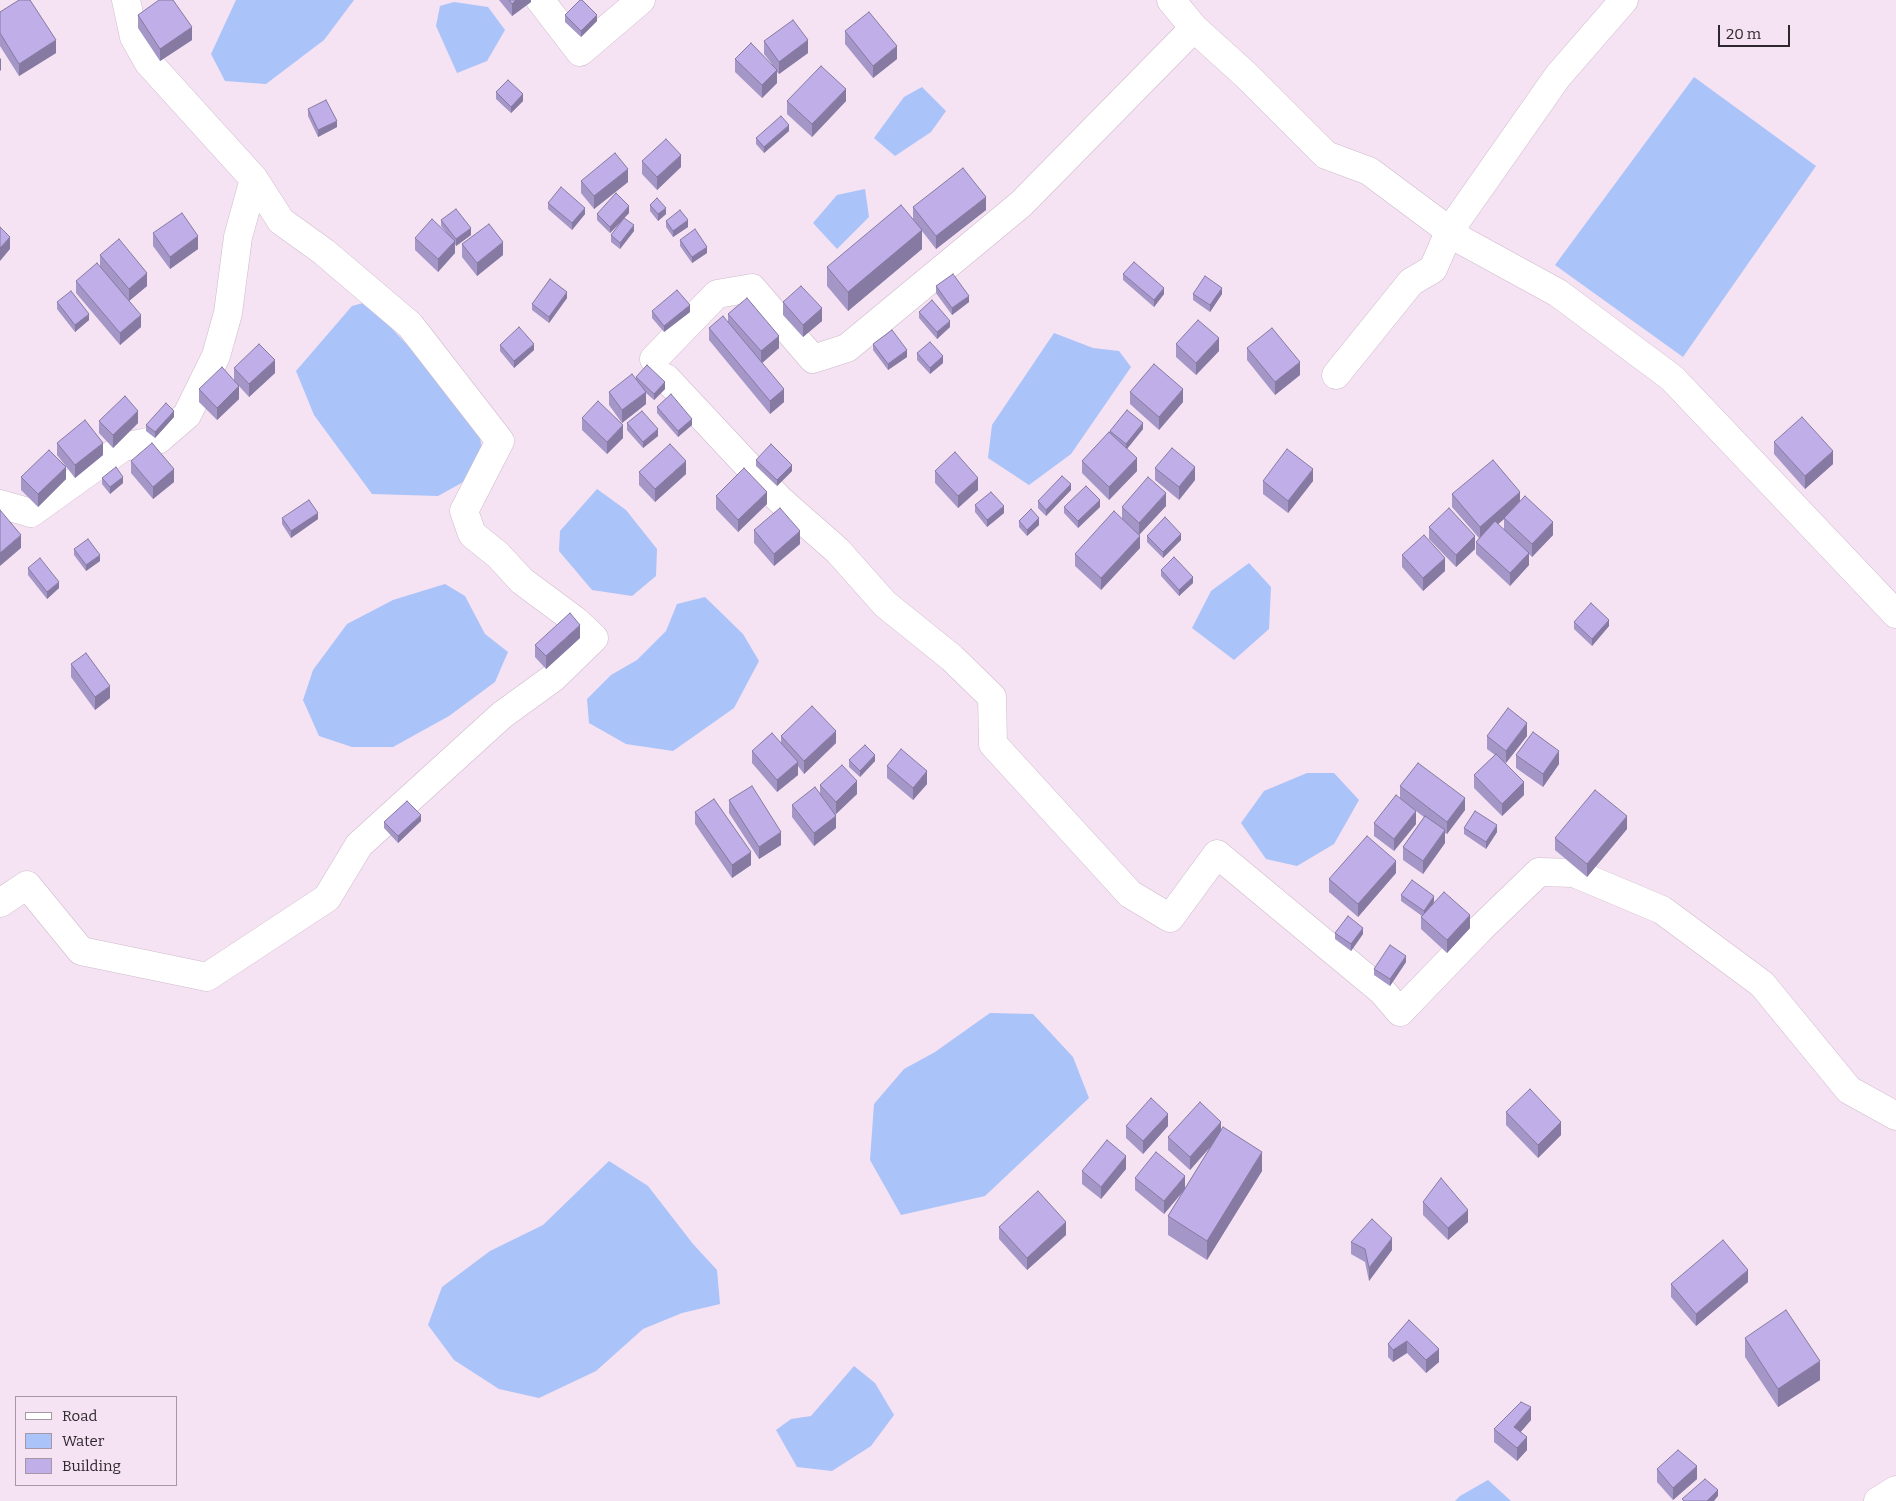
<!DOCTYPE html>
<html>
<head>
<meta charset="utf-8">
<style>
  body { margin:0 }
  #map { position:relative; width:1896px; height:1501px; overflow:hidden; background:#f5e2f2; font-family:Bitter,serif }
  canvas { display:block }
  .legend { position:absolute; left:15px; top:1396px; width:162px; height:90px; box-sizing:border-box; background:#f5e2f2; border:1px solid #a597a3; margin:0; padding:6px 9px; list-style:none; font-size:15px; color:#2e272d }
  .legend li { display:flex; align-items:center; gap:10px; height:25px }
  .legend b { width:25px; border:1px solid #a597a3 }
  .scale { position:absolute; left:1718px; top:25px; width:72px; height:22px; box-sizing:border-box; border:2px solid #2e272d; border-top:0; padding-left:6px; font-size:15px; line-height:18px; white-space:nowrap; color:#2e272d; -webkit-text-stroke:4px #f5e2f2; paint-order:stroke }
</style>
</head>
<body>
<div id="map">
<canvas width="1896" height="1501"></canvas>
<ul class="legend">
<li><b style="height:6px;background:#fff"></b>Road</li>
<li><b style="height:14px;background:#aac3f9"></b>Water</li>
<li><b style="height:14px;background:#bfaee7"></b>Building</li>
</ul>
<div class="scale">20 m</div>
</div>
<script>
const ctx = document.querySelector('canvas').getContext('2d');
ctx.lineJoin = 'round';
function fill(path, color) { ctx.fillStyle = color; ctx.fill(path, 'evenodd'); }
const poly = rows => new Path2D(rows.map(r => 'M' + r).join(''));
function trace(path, color, width, dash) { ctx.strokeStyle = color; ctx.lineWidth = width; ctx.lineCap = dash ? 'butt' : 'round'; ctx.setLineDash(dash || []); ctx.stroke(path); }
const water = poly([
  [236,0,354,0,324,40,266,84,225,81,211,54],
  [454,2,488,7,505,30,487,61,457,73,436,26,440,6],
  [1694,77,1816,166,1683,357,1555,265],
  [922,87,946,111,931,132,895,156,874,138,904,97],
  [865,189,869,217,837,249,813,223,837,195],
  [367,302,442,382,477,427,484,455,465,481,438,496,372,494,314,415,296,371,352,306],
  [1054,333,1093,348,1119,351,1131,367,1071,454,1029,485,988,458,992,425],
  [597,489,626,510,657,549,656,576,632,596,592,590,559,551,560,531],
  [1249,563,1271,587,1269,629,1234,660,1192,628,1211,591],
  [445,584,465,596,485,634,508,652,495,682,449,716,393,747,352,747,319,736,303,700,313,670,347,624,393,600],
  [705,597,743,634,759,661,734,708,673,751,626,744,589,723,587,699,611,675,637,660,666,631,677,604],
  [1307,773,1334,773,1359,800,1334,844,1297,866,1266,859,1241,823,1264,791],
  [990,1013,1033,1014,1073,1057,1089,1098,985,1196,901,1215,870,1160,874,1104,904,1069,935,1052],
  [609,1161,648,1186,693,1244,717,1270,720,1304,682,1313,643,1329,596,1371,539,1398,499,1389,454,1360,428,1325,442,1287,490,1251,543,1225],
  [854,1366,875,1383,894,1415,871,1446,832,1471,797,1467,776,1430,791,1419,811,1416],
  [1488,1480,1511,1501,1455,1501,1460,1496]
]);
const minor = poly([
  [540,0,580,52,641,0],
  [1171,0,1194,28,1247,76,1326,155,1369,171,1463,241,1558,293,1672,378,1896,614],
  [654,359,717,294,752,288,813,359,847,348,1021,204,1194,28],
  [1336,375,1411,282,1433,269,1450,230,1558,76,1624,0],
  [666,378,780,500,838,551,885,604,952,658,992,697,993,744,1130,894,1170,918,1217,854,1382,991,1400,1012,1481,928,1539,872,1574,873,1662,910,1762,984,1849,1090,1896,1116],
  [0,504,31,513,123,447,158,440,187,415,216,356,228,313,238,237,254,179],
  [0,903,27,885,81,951,207,977,327,898,359,845,502,715,553,678,594,638,576,621,522,581,498,555,472,534,464,511,500,441,410,325,324,252,281,221,254,179,148,62,134,37,126,0],
  [1878,1501,1896,1490]
]);
const wall = poly([
  [499,0,531,0,531,2,512,16],
  [0,12,56,53,19,76,0,46],
  [138,15,192,40,160,61,138,28],
  [565,15,597,21,581,37,565,22],
  [845,31,897,59,873,78,845,44],
  [764,41,808,53,779,74,777,72,777,83,762,98,735,72,735,59,772,64,764,54],
  [496,92,523,101,511,113,496,99],
  [787,101,846,101,812,137,787,114],
  [308,109,337,127,318,137,308,116],
  [789,131,764,153,756,144,756,138],
  [642,161,681,167,657,190,642,174],
  [581,181,628,182,594,209,581,193],
  [548,203,585,214,572,230,548,209],
  [650,205,666,214,658,221,650,211],
  [913,207,986,210,936,249,922,231,922,249,848,311,827,286,827,267,913,219],
  [629,213,624,218,634,231,620,249,611,242,611,235,622,221,610,233,597,220,597,214],
  [441,220,471,235,456,246,455,244,455,253,438,272,415,250,415,238,446,232,441,226],
  [666,221,688,227,673,237,666,227],
  [153,233,198,249,170,269,153,246],
  [680,240,707,253,692,263,680,246],
  [462,244,503,255,477,276,462,257],
  [100,255,147,286,129,301,141,327,120,345,76,293,76,281,100,267],
  [1123,274,1164,294,1154,307,1123,280],
  [936,286,969,302,952,315,936,293],
  [1193,294,1222,294,1210,312,1193,300],
  [567,298,549,323,532,310,532,304],
  [57,302,89,320,75,332,57,309],
  [783,302,822,321,803,337,783,315],
  [652,311,690,312,664,332,652,318],
  [919,312,950,327,937,339,919,318],
  [728,314,779,348,762,363,784,402,770,414,709,340,709,328,728,323],
  [873,344,907,357,888,370,873,350],
  [1176,344,1219,351,1196,375,1176,357],
  [500,345,534,350,514,368,500,351],
  [1247,348,1300,375,1275,395,1247,360],
  [917,353,943,363,930,374,917,360],
  [234,368,275,373,249,397,239,386,239,399,217,420,199,402,199,389,234,380],
  [636,377,665,389,654,400,646,393,646,404,622,423,609,405,609,392,636,379],
  [1130,392,1183,402,1159,430,1130,404],
  [657,407,692,425,678,437,657,413],
  [174,417,155,438,146,431,146,425],
  [582,418,623,438,607,454,582,430],
  [99,421,138,423,113,448,99,433],
  [627,423,658,436,643,448,627,430],
  [1143,429,1127,449,1137,471,1109,500,1082,473,1082,461,1110,432,1110,431],
  [1774,442,1833,464,1805,489,1774,454],
  [57,443,103,455,75,478,57,455],
  [756,460,792,471,777,486,756,466],
  [131,461,174,482,153,499,131,473],
  [1155,468,1195,480,1179,500,1155,480],
  [935,471,978,490,958,508,935,483],
  [639,472,686,474,655,502,639,485],
  [21,477,66,479,38,507,21,490],
  [102,478,123,483,110,494,102,484],
  [1263,481,1313,481,1288,513,1263,494],
  [1071,490,1046,516,1038,508,1038,501],
  [1452,494,1520,501,1553,535,1532,557,1529,554,1529,565,1510,586,1476,554,1476,542,1479,538,1452,507],
  [1504,519,1504,530,1498,524],
  [716,496,767,504,738,532,716,509],
  [975,505,1004,513,987,527,975,512],
  [1166,506,1139,535,1140,548,1101,590,1075,566,1075,554,1122,519,1122,507],
  [1064,507,1100,507,1078,528,1064,513],
  [282,518,318,519,291,538,282,524],
  [1019,521,1039,525,1027,536,1019,527],
  [1429,527,1475,549,1456,567,1429,539],
  [754,530,800,544,774,566,754,543],
  [1147,536,1181,540,1163,558,1147,542],
  [74,549,100,561,86,571,74,555],
  [1402,555,1445,571,1423,591,1402,567],
  [28,568,59,588,47,599,28,575],
  [1161,570,1193,583,1179,596,1161,576],
  [1574,622,1609,626,1592,646,1574,629],
  [580,638,546,669,535,657,535,645],
  [71,664,110,698,95,710,71,677],
  [781,736,836,743,804,774,798,766,798,775,777,792,752,763,752,751,781,743],
  [1487,736,1527,736,1506,763,1503,761,1524,795,1502,816,1474,788,1474,775,1495,755,1487,749],
  [1516,755,1559,764,1543,787,1516,768],
  [849,760,875,761,860,777,849,767],
  [887,766,927,784,913,800,887,778],
  [820,785,857,794,836,814,836,828,814,846,792,817,792,805,820,794],
  [1400,786,1465,810,1447,834,1445,833,1445,843,1423,874,1403,860,1403,847,1424,817,1404,802,1416,824,1394,851,1374,836,1374,823,1400,799],
  [729,800,781,845,759,859,729,813],
  [695,812,751,865,732,878,695,824],
  [421,821,398,843,384,828,384,822],
  [1464,828,1497,832,1486,849,1464,834],
  [1627,829,1587,877,1555,850,1555,838],
  [1396,873,1358,917,1329,892,1329,879],
  [1401,895,1470,928,1447,953,1421,929,1421,917,1422,916,1401,901],
  [1335,933,1363,934,1351,951,1335,939],
  [1406,962,1390,986,1374,975,1374,969],
  [1506,1112,1561,1135,1538,1158,1506,1125],
  [1126,1126,1168,1126,1143,1154,1126,1138],
  [1221,1130,1262,1171,1207,1260,1168,1235,1168,1216,1211,1146,1190,1170,1168,1150,1168,1137],
  [1126,1169,1101,1199,1082,1184,1082,1171],
  [1135,1178,1185,1189,1164,1214,1135,1190],
  [1423,1202,1468,1222,1448,1240,1423,1215],
  [999,1227,1066,1235,1027,1270,999,1239],
  [1351,1242,1392,1250,1369,1281,1365,1262,1351,1254],
  [1748,1282,1696,1326,1671,1297,1671,1284],
  [1409,1320,1439,1362,1426,1373,1407,1353,1393,1362,1388,1357,1388,1344],
  [1745,1338,1820,1380,1778,1407,1745,1357],
  [1531,1420,1520,1432,1527,1450,1517,1461,1494,1442,1494,1429],
  [1657,1469,1697,1479,1673,1500,1657,1482]
]);
const shadedWall = poly([
  [516,0,531,0,531,2,512,16,512,4],
  [597,15,597,21,581,37,581,31],
  [192,27,192,40,160,61,160,49],
  [56,40,56,53,19,76,19,64],
  [808,40,808,53,779,74,779,62],
  [897,46,897,59,873,78,873,66],
  [1,58,1,70,0,71,0,59],
  [777,70,777,83,762,98,762,85],
  [846,89,846,101,812,137,812,124],
  [523,94,523,101,511,113,511,107],
  [337,121,337,127,318,137,318,130],
  [789,125,789,131,764,153,764,147],
  [681,155,681,167,657,190,657,177],
  [628,169,628,182,594,209,594,196],
  [986,197,986,210,936,249,936,236],
  [629,206,629,213,610,233,610,227],
  [585,208,585,214,572,230,572,223],
  [666,208,666,214,658,221,658,214],
  [688,220,688,227,673,237,673,231],
  [634,225,634,231,620,249,620,243],
  [471,228,471,235,456,246,456,239],
  [922,230,922,249,848,311,848,292],
  [198,236,198,249,170,269,170,257],
  [10,237,10,249,0,261,0,248],
  [455,241,455,253,438,272,438,259],
  [503,242,503,255,477,276,477,263],
  [707,247,707,253,692,263,692,257],
  [147,273,147,286,129,301,129,289],
  [1164,288,1164,294,1154,307,1154,300],
  [1222,288,1222,294,1210,312,1210,305],
  [567,292,567,298,549,323,549,317],
  [969,296,969,302,952,315,952,308],
  [690,305,690,312,664,332,664,326],
  [822,308,822,321,803,337,803,325],
  [89,314,89,320,75,332,75,325],
  [141,315,141,327,120,345,120,333],
  [950,321,950,327,937,339,937,332],
  [779,336,779,348,761,364,761,351],
  [1219,338,1219,351,1196,375,1196,363],
  [534,344,534,350,514,368,514,361],
  [907,350,907,357,888,370,888,364],
  [943,356,943,363,930,374,930,368],
  [275,360,275,373,249,397,249,384],
  [1300,362,1300,375,1275,395,1275,382],
  [665,382,665,389,654,400,654,394],
  [239,386,239,399,217,420,217,408],
  [784,389,784,402,770,414,770,401],
  [1183,389,1183,402,1159,430,1159,417],
  [646,392,646,404,622,423,622,410],
  [138,411,138,423,113,448,113,435],
  [174,411,174,417,155,438,155,432],
  [692,419,692,425,678,437,678,431],
  [1143,423,1143,429,1126,450,1126,444],
  [623,425,623,438,607,454,607,442],
  [658,429,658,436,643,448,643,442],
  [103,443,103,455,75,478,75,465],
  [1833,451,1833,464,1805,489,1805,476],
  [1137,458,1137,471,1109,500,1109,487],
  [686,461,686,474,655,502,655,489],
  [792,465,792,471,777,486,777,480],
  [66,467,66,479,38,507,38,494],
  [1195,467,1195,480,1179,500,1179,487],
  [174,469,174,482,153,499,153,487],
  [1313,469,1313,481,1288,513,1288,501],
  [123,477,123,483,110,494,110,487],
  [978,478,978,490,958,508,958,496],
  [1071,484,1071,490,1046,516,1046,510],
  [767,492,767,504,738,532,738,520],
  [1520,492,1520,505,1480,540,1480,527],
  [1166,493,1166,506,1139,535,1139,523],
  [1100,500,1100,507,1078,528,1078,521],
  [1004,506,1004,513,987,527,987,520],
  [318,513,318,519,291,538,291,531],
  [1039,518,1039,525,1027,536,1027,530],
  [1553,522,1553,535,1532,557,1532,544],
  [800,531,800,544,774,566,774,554],
  [1181,534,1181,540,1163,558,1163,552],
  [21,535,21,548,0,566,0,553],
  [1140,536,1140,548,1101,590,1101,578],
  [1475,536,1475,549,1456,567,1456,555],
  [1529,553,1529,565,1510,586,1510,573],
  [100,555,100,561,86,571,86,565],
  [1445,558,1445,571,1423,591,1423,578],
  [1193,577,1193,583,1179,596,1179,590],
  [59,582,59,588,47,599,47,592],
  [1609,620,1609,626,1592,646,1592,639],
  [580,625,580,638,546,669,546,656],
  [110,686,110,698,95,710,95,697],
  [1527,723,1527,736,1506,763,1506,751],
  [836,731,836,743,804,774,804,761],
  [1559,751,1559,764,1543,787,1543,774],
  [875,755,875,761,860,777,860,771],
  [798,762,798,775,777,792,777,780],
  [927,771,927,784,913,800,913,788],
  [857,781,857,794,836,814,836,802],
  [1524,782,1524,795,1502,816,1502,804],
  [1465,798,1465,810,1447,834,1447,822],
  [1416,811,1416,824,1394,851,1394,839],
  [421,815,421,821,398,843,398,836],
  [836,816,836,828,814,846,814,833],
  [1627,816,1627,829,1587,877,1587,864],
  [1497,825,1497,832,1486,849,1486,842],
  [1445,830,1445,843,1423,874,1423,861],
  [781,832,781,845,759,859,759,847],
  [751,852,751,865,732,878,732,865],
  [1396,861,1396,873,1358,917,1358,904],
  [1434,896,1434,902,1424,917,1424,911],
  [1470,915,1470,928,1447,953,1447,940],
  [1363,928,1363,934,1351,951,1351,944],
  [1406,956,1406,962,1390,986,1390,979],
  [1168,1114,1168,1126,1143,1154,1143,1141],
  [1221,1122,1221,1135,1190,1170,1190,1157],
  [1561,1122,1561,1135,1538,1158,1538,1145],
  [1262,1152,1262,1171,1207,1260,1207,1241],
  [1126,1156,1126,1169,1101,1199,1101,1187],
  [1185,1176,1185,1189,1164,1214,1164,1201],
  [1468,1210,1468,1222,1448,1240,1448,1228],
  [1066,1222,1066,1235,1027,1270,1027,1258],
  [1392,1238,1392,1250,1369,1281,1369,1268],
  [1748,1270,1748,1282,1696,1326,1696,1314],
  [1407,1341,1407,1353,1393,1362,1393,1350],
  [1439,1349,1439,1362,1426,1373,1426,1360],
  [1820,1361,1820,1380,1778,1407,1778,1389],
  [1531,1407,1531,1420,1514,1440,1514,1427],
  [1527,1437,1527,1450,1517,1461,1517,1448],
  [1697,1466,1697,1479,1673,1500,1673,1488],
  [1718,1490,1718,1496,1714,1501,1707,1501]
]);
const building = poly([
  [19,0,30,0,56,40,19,64,0,33,0,12,19,0],
  [159,0,173,0,192,27,160,49,138,15,159,0],
  [509,0,516,0,512,4,509,0],
  [580,0,582,0,597,15,581,31,565,15,580,0],
  [869,12,897,46,873,66,845,31,869,12],
  [793,20,808,40,779,62,764,41,793,20],
  [751,43,777,70,762,85,735,59,751,43],
  [821,66,846,89,812,124,787,101,821,66],
  [508,80,523,94,511,107,496,92,508,80],
  [326,100,337,121,318,130,308,109,326,100],
  [781,116,789,125,764,147,756,138,781,116],
  [666,139,681,155,657,177,642,161,666,139],
  [615,153,628,169,594,196,581,181,615,153],
  [963,168,986,197,936,236,913,207,963,168],
  [561,187,585,208,572,223,548,203,561,187],
  [616,193,629,206,610,227,597,214,616,193],
  [657,198,666,208,658,214,650,205,657,198],
  [901,205,922,230,848,292,827,267,901,205],
  [456,209,471,228,456,239,441,220,456,209],
  [680,210,688,220,673,231,666,221,680,210],
  [182,213,198,236,170,257,153,233,182,213],
  [624,218,634,225,620,243,611,235,624,218],
  [432,219,455,241,438,259,415,238,432,219],
  [489,224,503,242,477,263,462,244,489,224],
  [0,227,10,237,0,248,0,227],
  [695,229,707,247,692,257,680,240,695,229],
  [119,239,147,273,129,289,100,255,119,239],
  [1134,262,1164,288,1154,300,1123,274,1134,262],
  [97,263,141,315,120,333,76,281,97,263],
  [953,274,969,296,952,308,936,286,953,274],
  [1205,276,1222,288,1210,305,1193,294,1205,276],
  [550,279,567,292,549,317,532,304,550,279],
  [801,286,822,308,803,325,783,302,801,286],
  [677,290,690,305,664,326,652,311,677,290],
  [71,291,89,314,75,325,57,302,71,291],
  [747,298,779,336,761,351,728,314,747,298],
  [932,300,950,321,937,332,919,312,932,300],
  [723,316,784,389,770,401,709,328,723,316],
  [1198,320,1219,338,1196,363,1176,344,1198,320],
  [519,327,534,344,514,361,500,345,519,327],
  [1272,328,1300,362,1275,382,1247,348,1272,328],
  [892,330,907,350,888,364,873,344,892,330],
  [930,342,943,356,930,368,917,353,930,342],
  [259,344,275,360,249,384,234,368,259,344],
  [1154,364,1183,389,1159,417,1130,392,1154,364],
  [647,365,665,382,654,394,636,377,647,365],
  [222,367,239,386,217,408,199,389,222,367],
  [632,374,646,392,622,410,609,392,632,374],
  [671,394,692,419,678,431,657,407,671,394],
  [125,396,138,411,113,435,99,421,125,396],
  [598,401,623,425,607,442,582,418,598,401],
  [166,403,174,411,155,432,146,425,166,403],
  [1127,410,1143,423,1126,444,1110,431,1127,410],
  [642,411,658,429,643,442,627,423,642,411],
  [1802,417,1833,451,1805,476,1774,442,1802,417],
  [85,420,103,443,75,465,57,443,85,420],
  [1109,432,1137,458,1109,487,1082,461,1109,432],
  [152,443,174,469,153,487,131,461,152,443],
  [670,444,686,461,655,489,639,472,670,444],
  [771,444,792,465,777,480,756,460,771,444],
  [1172,448,1195,467,1179,487,1155,468,1172,448],
  [1287,449,1313,469,1288,501,1263,481,1287,449],
  [49,450,66,467,38,494,21,477,49,450],
  [955,452,978,478,958,496,935,471,955,452],
  [1493,460,1520,492,1480,527,1452,494,1493,460],
  [116,467,123,477,110,487,102,478,116,467],
  [744,468,767,492,738,520,716,496,744,468],
  [1062,476,1071,484,1046,510,1038,501,1062,476],
  [1148,477,1166,493,1139,523,1122,507,1148,477],
  [1086,486,1100,500,1078,521,1064,507,1086,486],
  [991,492,1004,506,987,520,975,505,991,492],
  [1525,496,1553,522,1532,544,1504,518,1525,496],
  [309,500,318,513,291,531,282,518,309,500],
  [780,508,800,531,774,554,754,530,780,508],
  [1449,508,1475,536,1456,555,1429,527,1449,508],
  [1031,509,1039,518,1027,530,1019,521,1031,509],
  [0,510,21,535,0,553,0,510],
  [1114,511,1140,536,1101,578,1075,554,1114,511],
  [1165,517,1181,534,1163,552,1147,536,1165,517],
  [1495,521,1529,553,1510,573,1476,542,1495,521],
  [1424,535,1445,558,1423,578,1402,555,1424,535],
  [88,539,100,555,86,565,74,549,88,539],
  [1174,557,1193,577,1179,590,1161,570,1174,557],
  [40,558,59,582,47,592,28,568,40,558],
  [1591,603,1609,620,1592,639,1574,622,1591,603],
  [570,613,580,625,546,656,535,645,570,613],
  [86,653,110,686,95,697,71,664,86,653],
  [812,706,836,731,804,761,781,736,812,706],
  [1508,708,1527,723,1506,751,1487,736,1508,708],
  [1533,732,1559,751,1543,774,1516,755,1533,732],
  [772,733,798,762,777,780,752,751,772,733],
  [865,745,875,755,860,771,849,760,865,745],
  [901,749,927,771,913,788,887,766,901,749],
  [1496,754,1524,782,1502,804,1474,775,1496,754],
  [1418,763,1465,798,1447,822,1400,786,1418,763],
  [842,765,857,781,836,802,820,785,842,765],
  [752,786,781,832,759,847,729,800,752,786],
  [815,787,836,816,814,833,792,805,815,787],
  [1595,790,1627,816,1587,864,1555,838,1595,790],
  [1396,795,1416,811,1394,839,1374,823,1396,795],
  [714,799,751,852,732,865,695,812,714,799],
  [407,801,421,815,398,836,384,822,407,801],
  [1475,811,1497,825,1486,842,1464,828,1475,811],
  [1425,816,1445,830,1423,861,1403,847,1425,816],
  [1367,836,1396,861,1358,904,1329,879,1367,836],
  [1412,880,1434,896,1424,911,1401,895,1412,880],
  [1444,892,1470,915,1447,940,1421,917,1444,892],
  [1348,916,1363,928,1351,944,1335,933,1348,916],
  [1390,945,1406,956,1390,979,1374,969,1390,945],
  [1530,1089,1561,1122,1538,1145,1506,1112,1530,1089],
  [1151,1098,1168,1114,1143,1141,1126,1126,1151,1098],
  [1200,1102,1221,1122,1190,1157,1168,1137,1200,1102],
  [1223,1127,1262,1152,1207,1241,1168,1216,1223,1127],
  [1107,1140,1126,1156,1101,1187,1082,1171,1107,1140],
  [1156,1152,1185,1176,1164,1201,1135,1178,1156,1152],
  [1441,1178,1468,1210,1448,1228,1423,1202,1441,1178],
  [1038,1191,1066,1222,1027,1258,999,1227,1038,1191],
  [1372,1219,1392,1238,1369,1268,1365,1249,1351,1242,1372,1219],
  [1723,1240,1748,1270,1696,1314,1671,1284,1723,1240],
  [1786,1310,1820,1361,1778,1389,1745,1338,1786,1310],
  [1409,1320,1439,1349,1426,1360,1407,1341,1393,1350,1388,1344,1409,1320],
  [1521,1402,1531,1407,1514,1427,1527,1437,1517,1448,1494,1429,1521,1402],
  [1678,1450,1697,1466,1673,1488,1657,1469,1678,1450],
  [1705,1479,1718,1490,1707,1501,1684,1501,1682,1499,1705,1479]
]);
fill(water, '#aac3f9');
trace(minor, '#cebbcb', 29);
trace(minor, '#fff', 28);
fill(wall, '#a496c7');
fill(shadedWall, '#867aa2');
fill(building, '#bfaee7');
trace(building, '#867aa2', 1);
</script>
</body>
</html>
